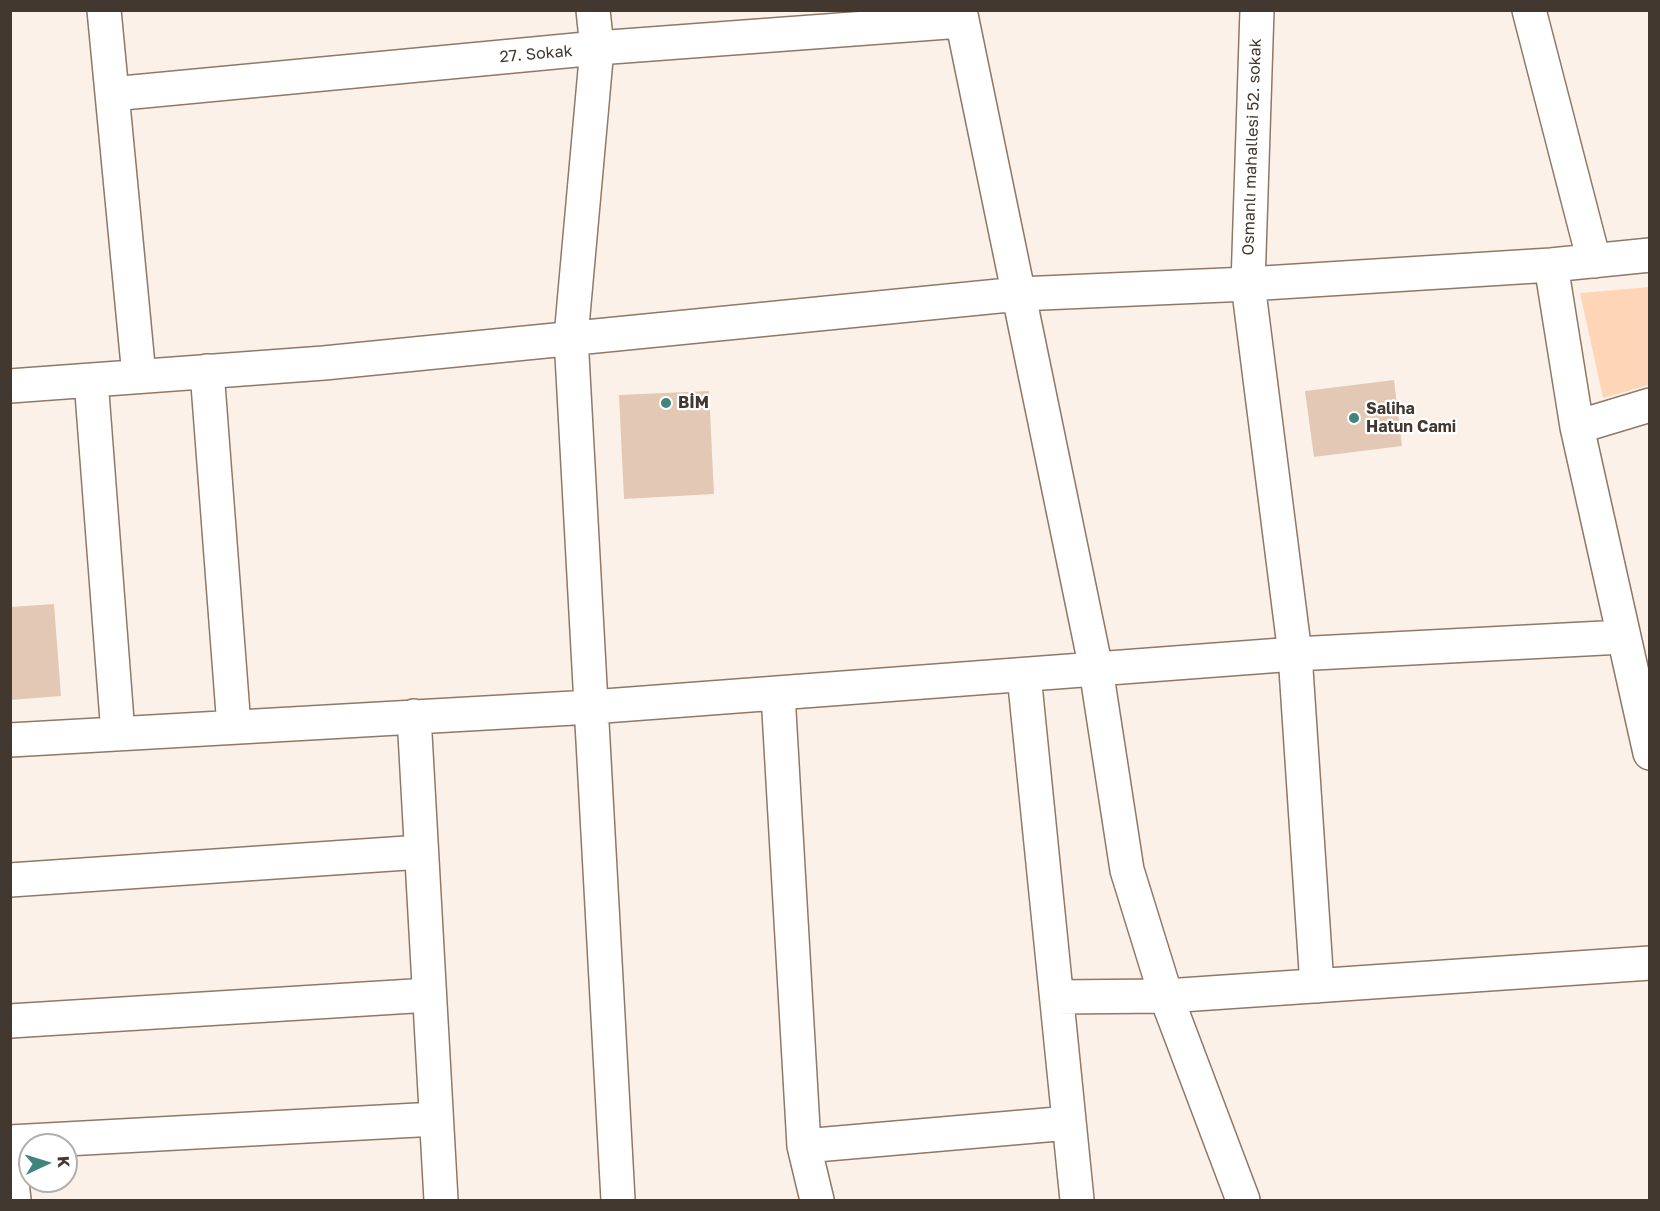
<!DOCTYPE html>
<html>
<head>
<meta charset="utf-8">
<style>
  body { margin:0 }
  #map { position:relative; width:1660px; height:1211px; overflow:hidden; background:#fcf1e9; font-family:"Golos Text",sans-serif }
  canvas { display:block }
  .frame { position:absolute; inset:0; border:12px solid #423830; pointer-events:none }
  .north { position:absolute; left:18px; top:1133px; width:60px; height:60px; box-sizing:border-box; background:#fff; border:2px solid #b3afac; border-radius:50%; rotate:86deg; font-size:16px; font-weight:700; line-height:24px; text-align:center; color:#423830 }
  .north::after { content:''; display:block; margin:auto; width:21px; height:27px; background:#3f857d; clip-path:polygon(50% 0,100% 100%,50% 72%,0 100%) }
</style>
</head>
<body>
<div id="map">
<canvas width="1660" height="1211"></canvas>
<div class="frame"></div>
<div class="north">K</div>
</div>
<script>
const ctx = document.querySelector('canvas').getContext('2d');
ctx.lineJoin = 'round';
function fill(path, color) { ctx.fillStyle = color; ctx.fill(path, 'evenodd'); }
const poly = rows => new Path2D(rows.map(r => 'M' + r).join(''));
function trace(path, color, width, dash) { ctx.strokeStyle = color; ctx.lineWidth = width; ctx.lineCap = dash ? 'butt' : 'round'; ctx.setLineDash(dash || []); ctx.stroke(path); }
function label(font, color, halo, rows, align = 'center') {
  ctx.font = font + ' "Golos Text",sans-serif'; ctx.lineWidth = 4.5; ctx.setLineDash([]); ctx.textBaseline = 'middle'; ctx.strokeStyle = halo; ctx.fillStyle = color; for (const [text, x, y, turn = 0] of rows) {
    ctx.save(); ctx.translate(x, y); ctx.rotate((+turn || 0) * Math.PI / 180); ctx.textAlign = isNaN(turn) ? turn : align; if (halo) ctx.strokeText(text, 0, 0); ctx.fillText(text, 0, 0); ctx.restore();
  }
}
const green = poly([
  [1649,287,1649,385,1603,398,1580,293]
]);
const building = poly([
  [1394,380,1402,446,1314,457,1305,391],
  [709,391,714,494,624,499,619,395],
  [54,604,61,696,10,700,10,607]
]);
const minor = poly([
  [104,10,139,376],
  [593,10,597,48,571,337,618,1200],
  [960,10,1096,669,1127,870,1166,996,1243,1200],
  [1257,10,1248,284,1295,654,1317,986],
  [1529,10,1594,261],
  [112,94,597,48,961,21],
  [1551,265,1577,427,1650,753],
  [207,371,234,727],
  [91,380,118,734],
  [10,386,324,363,1019,294,1248,284,1551,265,1650,255],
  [1577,427,1650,405],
  [1024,675,1077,1200],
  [778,694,804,1146,817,1200],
  [414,716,441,1200],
  [10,740,591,707,1295,654,1623,637],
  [10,880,421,852],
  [1057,997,1166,996,1650,963],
  [10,1021,429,995],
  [10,1142,436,1119],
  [804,1146,1069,1123],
  [10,1164,14,1200]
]);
const markers = [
  [666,403,6,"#3f857d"],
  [1354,418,6,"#3f857d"]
];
const streetNames = [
  ["27. Sokak",536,54,-5],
  ["Osmanlı mahallesi 52. sokak",1252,147,-88]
];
const poiNames = [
  ["BİM",678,403],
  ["Saliha",1366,409],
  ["Hatun Cami",1366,427]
];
fill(green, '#fed6b7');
fill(building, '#e3c9b5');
trace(minor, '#907866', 36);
trace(minor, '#fff', 33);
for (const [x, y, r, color] of markers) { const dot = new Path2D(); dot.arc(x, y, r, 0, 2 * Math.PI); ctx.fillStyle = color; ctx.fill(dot); trace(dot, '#fff', 2); }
label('16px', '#423830', '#fff', streetNames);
label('bold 16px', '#423830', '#fff', poiNames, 'left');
</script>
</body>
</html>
